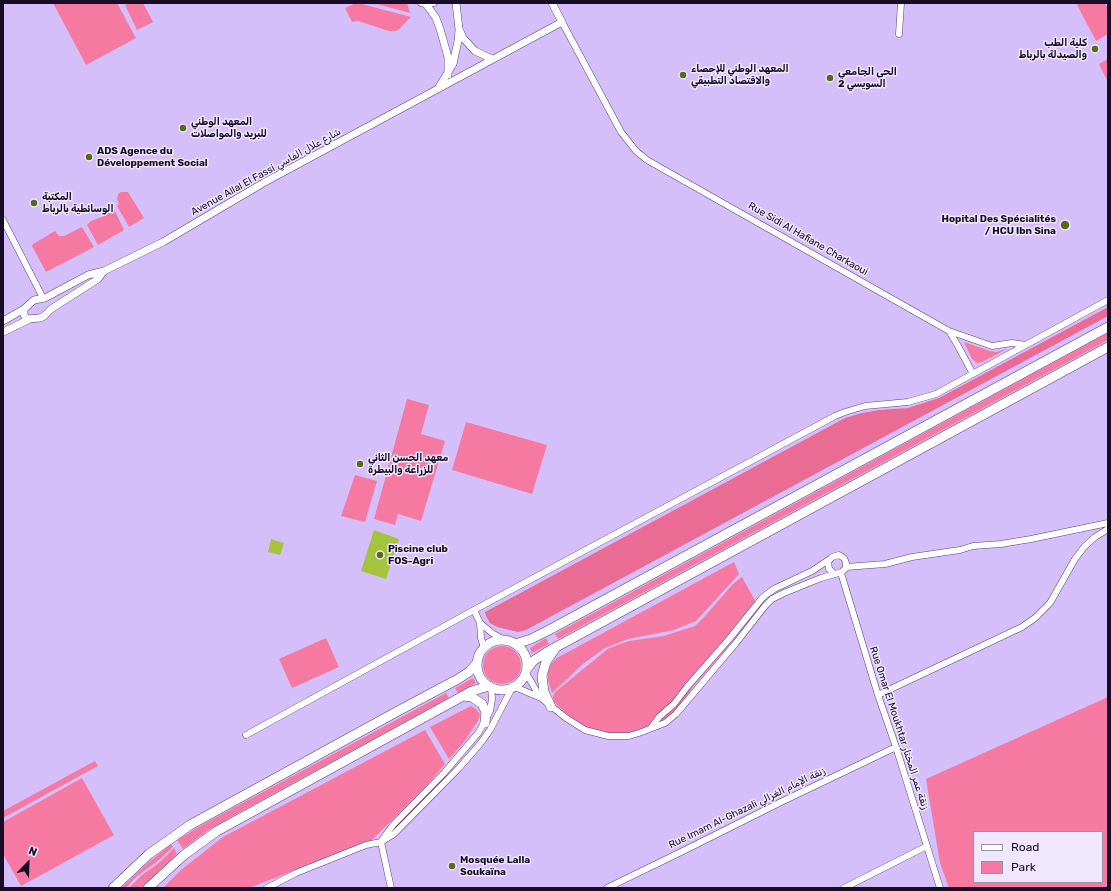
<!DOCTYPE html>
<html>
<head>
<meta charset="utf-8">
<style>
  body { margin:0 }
  #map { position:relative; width:1111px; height:891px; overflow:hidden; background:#d5bffb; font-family:Rubik,sans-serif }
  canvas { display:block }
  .frame { position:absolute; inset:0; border:4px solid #180c27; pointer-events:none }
  .legend { position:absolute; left:973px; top:831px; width:130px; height:52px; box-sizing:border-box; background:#f0e8ff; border:1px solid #9a90a9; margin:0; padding:5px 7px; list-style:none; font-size:12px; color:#180c27 }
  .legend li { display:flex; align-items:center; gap:8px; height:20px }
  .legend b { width:20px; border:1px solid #9a90a9 }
  .north { position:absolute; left:8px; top:843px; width:40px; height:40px; -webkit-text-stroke:3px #f0e8ff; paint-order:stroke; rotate:23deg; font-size:11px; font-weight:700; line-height:16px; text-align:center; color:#180c27 }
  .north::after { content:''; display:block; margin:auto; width:14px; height:18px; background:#180c27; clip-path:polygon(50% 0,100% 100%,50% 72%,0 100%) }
</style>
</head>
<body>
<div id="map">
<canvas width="1111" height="891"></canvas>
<div class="frame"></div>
<ul class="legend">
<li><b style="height:5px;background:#fff"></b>Road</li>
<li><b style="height:11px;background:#f679a1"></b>Park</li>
</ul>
<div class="north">N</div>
</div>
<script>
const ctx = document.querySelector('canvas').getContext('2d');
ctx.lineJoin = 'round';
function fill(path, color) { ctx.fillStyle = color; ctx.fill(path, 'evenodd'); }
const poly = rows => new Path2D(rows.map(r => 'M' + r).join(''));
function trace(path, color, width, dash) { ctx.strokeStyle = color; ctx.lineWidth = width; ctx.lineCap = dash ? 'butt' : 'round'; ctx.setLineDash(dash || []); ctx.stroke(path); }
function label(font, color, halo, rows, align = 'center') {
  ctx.font = font + ' Rubik,"Noto Sans Arabic",sans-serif'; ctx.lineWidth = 3; ctx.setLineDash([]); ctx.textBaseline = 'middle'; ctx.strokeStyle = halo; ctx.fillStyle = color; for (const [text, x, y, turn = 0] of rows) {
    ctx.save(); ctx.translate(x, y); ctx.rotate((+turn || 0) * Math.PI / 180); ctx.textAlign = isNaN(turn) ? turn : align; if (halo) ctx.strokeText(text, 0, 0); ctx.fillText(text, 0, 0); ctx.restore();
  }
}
const green = poly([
  [53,3,117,3,136,38,86,65],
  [129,3,143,3,153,22,137,30,125,5],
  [356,3,358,3,411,17,399,29,396,31,389,31,358,21,352,22,345,8],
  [373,3,407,3,410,13],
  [1081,3,1105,3,1108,9,1108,34,1096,41,1077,5],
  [1108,59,1108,82,1099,64],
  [121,192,128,192,144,218,129,227,117,206,119,204,117,199,118,194],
  [111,206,113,207,124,230,98,245,87,225,91,221,107,215,105,210,107,207],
  [82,227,94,247,46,272,32,246,33,244,55,231,59,236,64,236],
  [1108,333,1108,340,558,639,555,634],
  [964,342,990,351,996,352,1007,349,982,362,977,363,972,359],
  [407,399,429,405,421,434,445,441,421,521,398,514,395,525,374,519],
  [466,422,547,445,532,494,452,470],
  [355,475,377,481,365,522,341,516],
  [734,562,739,574,696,621,674,630,628,639,605,648,584,663,552,693,548,680,548,671,551,664,557,658],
  [742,577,758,606,747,623,731,643,692,688,682,705,666,719,649,729,620,735,589,729,572,719,554,702,553,697,555,692,609,648,629,641,664,636,695,626,706,615,733,584],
  [326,638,339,667,292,688,279,659],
  [546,638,549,644,532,653,530,648],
  '483 665a19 19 0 1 1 38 0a19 19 0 1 1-38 0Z',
  [473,678,476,683,458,693,455,688],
  [446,693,449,698,238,813,207,831,183,849,177,840,202,825],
  [1108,697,1108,888,949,888,940,863,926,779],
  [974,832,1102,832,1102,882,974,882],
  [471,706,476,709,480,714,478,721,464,742,449,759,430,727],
  [425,730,445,764,426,786,372,840,249,888,163,888,181,870,223,837],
  [95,761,98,766,3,818,3,811],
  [82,778,114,835,21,886,3,854,3,822],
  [171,844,173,847,160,859,136,877,126,888,121,888,148,863],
  [174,848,177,854,141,888,129,888,142,875,160,862]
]);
const forest = poly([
  [1108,307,1108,316,526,630,518,632,497,627,490,623,486,616,485,612,487,611,845,418,862,413,879,410,908,408,939,398]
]);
const water = poly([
  [374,530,399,539,386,579,361,571],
  [271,539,284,543,280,555,268,552]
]);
const minor = poly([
  [421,3,426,4,434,3],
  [562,22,621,132,636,151,647,160,949,331,992,346,1012,343,1026,345],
  [899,34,901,3],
  [3,220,43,298],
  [949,331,958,346,973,374],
  [846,567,885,564,912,557,960,550,973,546,1001,544,1031,539,1108,523],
  [841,573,878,695,896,747,940,888],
  [474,610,480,623,492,633,504,640],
  [480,623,481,638,484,648],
  [526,673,540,697],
  [515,687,541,698,566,718,585,730,608,736,629,736,639,733,665,723,676,714,736,643,765,606,772,599,784,593,821,578,842,572,846,568,846,563,844,558,839,555,832,557,828,562,829,569,835,574],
  [878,695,1022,627,1035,618,1050,603,1075,559,1084,547,1095,537,1108,529],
  [651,728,659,717,674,704,687,687,730,638,763,597,774,589,812,571,830,559],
  [246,735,474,610,835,416,845,412,865,406,908,402,936,394,1108,300],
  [382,840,393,825,444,773,479,732,490,711,492,699,491,687],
  [381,842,391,888],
  [267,888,296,873,366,845,381,842,394,834,459,768,480,744,490,730,512,688],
  [607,888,683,851,781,802,896,747],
  [844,888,927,846]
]);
const tertiary = poly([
  [456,3,459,29,463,38,475,51,492,59],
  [426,4,436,18,440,29,448,57,448,75],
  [439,87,453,64,458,41,459,30],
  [24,309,24,315,27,319,40,318,44,316,51,309,98,279,104,271],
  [3,321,24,309,34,300,45,298,88,275,104,271,163,242,265,182,562,22,552,3],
  [3,332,30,319]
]);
const primary = poly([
  '477 665a25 25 0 1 1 50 0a25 25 0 1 1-50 0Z',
  [515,644,531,639,549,630,1108,327],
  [527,669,533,661,547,652,1108,347],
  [463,696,472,697,482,704,486,712,485,723],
  [551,707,544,692,542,676,546,662,555,649],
  [113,888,149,854,190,825,398,711,458,679,469,672,477,663],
  [148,888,184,855,217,831,472,691,489,686]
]);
const markers = [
  [1095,49,4,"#576a17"],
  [683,75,4,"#576a17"],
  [830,78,4,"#576a17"],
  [183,128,4,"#576a17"],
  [89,157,4,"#576a17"],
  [34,203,4,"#576a17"],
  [1065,225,5,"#576a17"],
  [360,464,4,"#576a17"],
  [380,555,4,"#576a17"],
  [452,866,4,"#576a17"]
];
const poiNames = [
  ["كلية الطب",1087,43,"right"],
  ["والصيدلة بالرباط",1087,55,"right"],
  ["المعهد الوطني للإحصاء",691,69],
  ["والاقتصاد التطبيقي",691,81],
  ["الحي الجامعي",838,72],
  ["السويسي 2",838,84],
  ["المعهد الوطني",191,122],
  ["للبريد والمواصلات",191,134],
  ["ADS Agence du",97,151],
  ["Développement Social",97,163],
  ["المكتبة",42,197],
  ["الوسائطية بالرباط",42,209],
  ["Hopital Des Spécialités",1056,219,"right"],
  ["/ HCU Ibn Sina",1056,231,"right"],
  ["معهد الحسن الثاني",368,458],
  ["للزراعة والبيطرة",368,470],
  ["Piscine club",388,549],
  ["FOS-Agri",388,561],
  ["Mosquée Lalla",460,860],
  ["Soukaïna",460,872]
];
const streetNames = [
  ["Avenue Allal El Fassi شارع علال الفاسي",266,172,-29],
  ["Rue Sidi Al Hafiane Charkaoui",808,239,30],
  ["Rue Omar El Moukhtar زنقة عمر المختار",899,728,72],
  ["Rue Imam Al-Ghazali زنقة الإمام الغزالي",747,808,-26]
];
fill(green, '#f679a1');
fill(forest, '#ea6b94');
fill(water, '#a4c43d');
trace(minor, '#5a3e7f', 7);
trace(tertiary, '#5a3e7f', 8);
trace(primary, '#5a3e7f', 10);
trace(minor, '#fff', 6);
trace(tertiary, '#fff', 7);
trace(primary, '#fff', 9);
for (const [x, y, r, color] of markers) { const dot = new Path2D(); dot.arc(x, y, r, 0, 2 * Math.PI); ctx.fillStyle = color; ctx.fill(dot); trace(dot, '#f0e8ff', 1.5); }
label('bold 10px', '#180c27', '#f0e8ff', poiNames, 'left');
label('10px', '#180c27', '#f0e8ff', streetNames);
</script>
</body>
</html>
